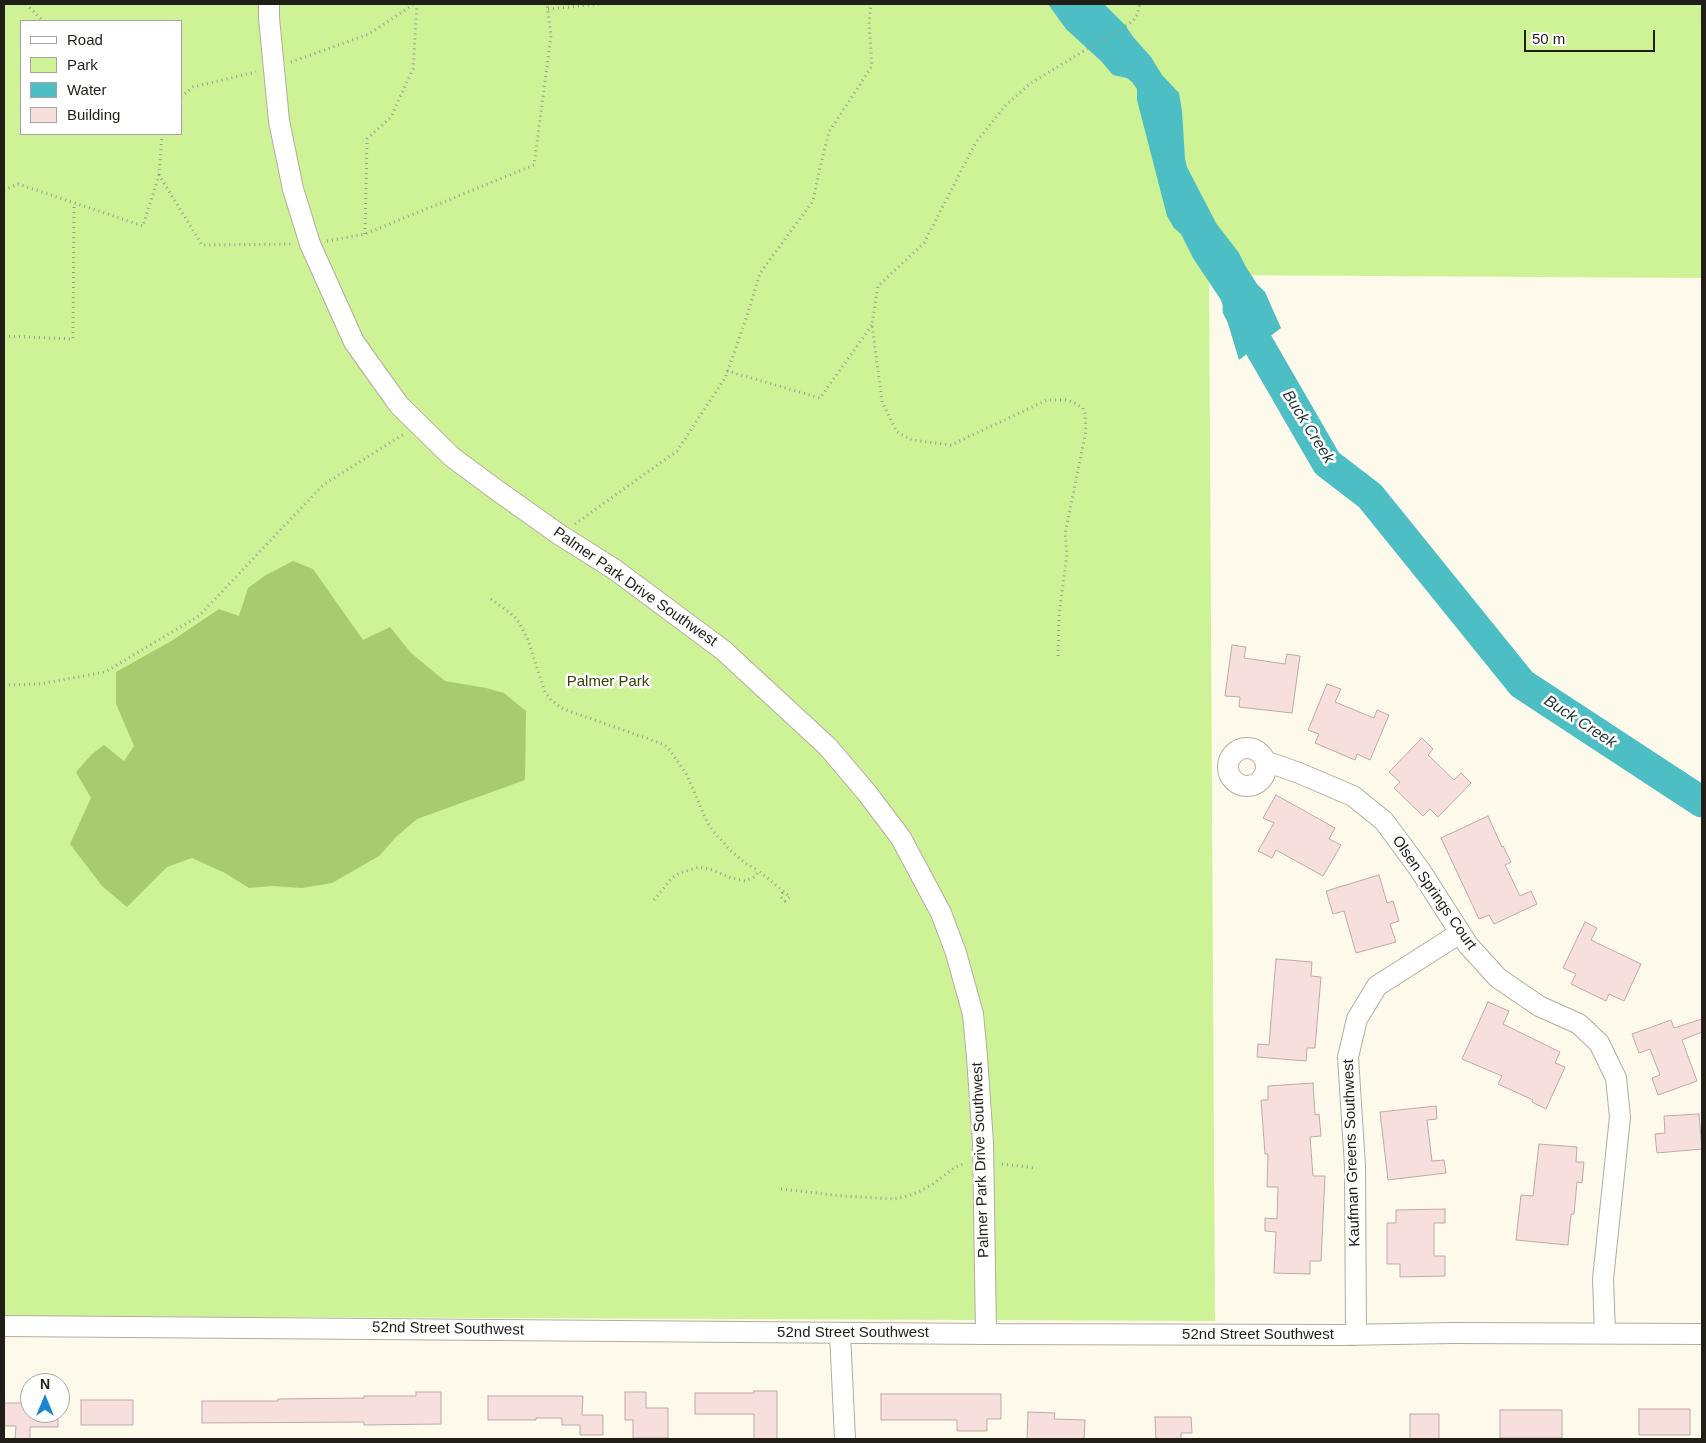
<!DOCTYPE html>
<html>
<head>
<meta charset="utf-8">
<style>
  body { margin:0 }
  #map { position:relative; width:1706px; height:1443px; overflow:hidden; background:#fefaeb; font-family:Helvetica,sans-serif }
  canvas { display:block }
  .frame { position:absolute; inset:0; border:5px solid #201e17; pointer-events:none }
  .legend { position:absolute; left:20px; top:20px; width:162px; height:115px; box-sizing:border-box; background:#fff; border:1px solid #a6a5a2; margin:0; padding:6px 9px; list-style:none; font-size:15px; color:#201e17 }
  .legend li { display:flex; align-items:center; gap:10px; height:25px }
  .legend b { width:25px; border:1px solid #a6a5a2 }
  .north { position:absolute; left:20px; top:1373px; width:50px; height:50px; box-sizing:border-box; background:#fff; border:1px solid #a6a5a2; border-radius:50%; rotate:0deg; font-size:14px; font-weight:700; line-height:20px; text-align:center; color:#201e17 }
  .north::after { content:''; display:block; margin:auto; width:18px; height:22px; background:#1785cf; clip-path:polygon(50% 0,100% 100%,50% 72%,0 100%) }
  .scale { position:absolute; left:1524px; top:30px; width:131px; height:22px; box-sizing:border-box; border:2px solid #201e17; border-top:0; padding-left:6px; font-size:15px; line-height:18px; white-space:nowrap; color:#201e17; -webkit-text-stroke:4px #fff; paint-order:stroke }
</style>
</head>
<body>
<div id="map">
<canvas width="1706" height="1443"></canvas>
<div class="frame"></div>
<ul class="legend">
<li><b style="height:6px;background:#fff"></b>Road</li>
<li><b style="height:14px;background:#cdf396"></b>Park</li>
<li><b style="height:14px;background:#4cbec4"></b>Water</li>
<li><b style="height:14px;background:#f6dfdd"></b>Building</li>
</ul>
<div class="north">N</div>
<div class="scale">50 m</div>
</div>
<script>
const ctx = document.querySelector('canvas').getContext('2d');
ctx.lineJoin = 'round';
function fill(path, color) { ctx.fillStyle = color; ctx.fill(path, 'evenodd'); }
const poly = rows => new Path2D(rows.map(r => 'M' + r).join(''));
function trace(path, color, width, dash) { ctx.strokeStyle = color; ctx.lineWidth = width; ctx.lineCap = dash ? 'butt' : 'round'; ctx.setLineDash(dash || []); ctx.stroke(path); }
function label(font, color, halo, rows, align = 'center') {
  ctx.font = font + ' Helvetica,sans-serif'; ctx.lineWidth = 5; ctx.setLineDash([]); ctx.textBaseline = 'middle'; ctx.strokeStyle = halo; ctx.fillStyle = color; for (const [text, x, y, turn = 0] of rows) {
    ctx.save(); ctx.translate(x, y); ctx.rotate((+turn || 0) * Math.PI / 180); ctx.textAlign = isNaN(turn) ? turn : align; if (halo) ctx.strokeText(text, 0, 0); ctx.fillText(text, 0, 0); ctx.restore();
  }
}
const green = poly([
  [4,4,1702,4,1702,278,1209,275,1215,1321,4,1316],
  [21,21,181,21,181,134,21,134]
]);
const forest = poly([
  [293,561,313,569,363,640,390,627,411,653,445,681,486,688,504,693,526,711,525,780,417,819,396,837,379,856,332,883,302,888,272,886,249,888,225,873,192,858,167,867,127,907,102,886,70,844,91,798,76,772,92,754,104,745,124,761,134,746,116,704,116,672,173,640,219,609,239,616,248,588,266,575]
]);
const water = poly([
  [1048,4,1104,4,1125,25,1134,38,1151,57,1162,75,1179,93,1182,111,1185,159,1187,167,1216,223,1239,253,1246,267,1257,284,1265,292,1281,328,1239,360,1221,300,1193,258,1181,234,1174,228,1167,216,1137,100,1137,89,1132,82,1127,78,1113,75,1101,61,1066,29]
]);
const river = poly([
  [1238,309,1327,463,1370,496,1522,684,1702,802]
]);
const building = poly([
  [1232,645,1246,647,1244,658,1285,664,1287,654,1300,656,1292,713,1239,707,1240,697,1225,696,1232,645],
  [1327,684,1341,689,1335,702,1374,718,1377,710,1389,715,1370,760,1357,754,1355,760,1315,743,1319,734,1308,730,1327,684],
  [1422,738,1433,749,1428,755,1454,780,1461,773,1471,783,1438,817,1430,809,1423,816,1394,788,1400,782,1389,772,1422,738],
  [1276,795,1335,828,1329,839,1341,845,1323,876,1276,850,1272,858,1258,851,1274,823,1263,818,1276,795],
  [1488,816,1502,847,1503,846,1511,862,1505,865,1520,896,1531,891,1537,904,1494,924,1489,915,1479,919,1441,838,1488,816],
  [1379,875,1387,903,1393,901,1399,921,1390,924,1396,942,1356,953,1344,911,1333,914,1326,891,1379,875],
  [1585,922,1597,928,1591,940,1641,964,1624,1001,1609,994,1606,1001,1571,984,1576,974,1563,968,1585,922],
  [1276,959,1312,962,1311,976,1321,977,1315,1048,1307,1048,1306,1061,1257,1057,1258,1044,1269,1045,1276,959],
  [1488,1002,1509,1011,1503,1024,1560,1052,1555,1063,1565,1067,1546,1109,1532,1102,1533,1100,1498,1084,1502,1076,1462,1059,1488,1002],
  [1702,1019,1702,1032,1682,1040,1697,1081,1658,1095,1652,1078,1660,1075,1650,1049,1639,1053,1632,1034,1671,1020,1674,1028,1702,1019],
  [1313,1083,1315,1115,1319,1114,1321,1136,1310,1137,1313,1176,1325,1176,1321,1261,1310,1261,1310,1274,1274,1273,1276,1232,1265,1231,1265,1218,1277,1219,1278,1187,1267,1187,1268,1154,1265,1154,1261,1100,1268,1100,1268,1086,1313,1083],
  [1436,1106,1437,1119,1427,1120,1432,1161,1444,1160,1446,1173,1388,1180,1380,1112,1436,1106],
  [1699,1114,1702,1149,1657,1153,1655,1134,1665,1133,1664,1116,1699,1114],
  [1539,1144,1577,1147,1576,1162,1584,1162,1582,1183,1577,1182,1574,1214,1571,1214,1568,1245,1516,1240,1521,1195,1533,1196,1539,1144],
  [1445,1209,1445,1223,1434,1223,1434,1256,1445,1256,1445,1276,1400,1277,1400,1264,1387,1264,1387,1223,1396,1223,1396,1210,1445,1209],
  [754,1391,777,1391,777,1439,754,1439,754,1414,695,1414,695,1393,754,1393,754,1391],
  [416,1392,441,1392,441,1424,364,1425,364,1422,202,1423,202,1401,278,1401,278,1399,364,1398,364,1396,416,1396,416,1392],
  [625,1392,646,1392,646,1408,668,1408,668,1438,633,1438,633,1420,625,1420,625,1392],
  [881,1394,1001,1394,1001,1419,987,1419,987,1431,957,1431,957,1420,881,1420,881,1394],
  [488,1396,583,1396,582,1415,603,1415,603,1435,580,1435,580,1425,562,1425,562,1418,536,1418,536,1420,488,1420,488,1396],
  [81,1400,133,1400,133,1425,81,1425,81,1400],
  [4,1403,30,1403,30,1413,58,1413,58,1427,30,1427,30,1439,15,1439,16,1426,4,1426,4,1403],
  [1639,1409,1690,1409,1690,1435,1639,1435,1639,1409],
  [1500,1410,1562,1410,1562,1438,1500,1438,1500,1410],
  [1028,1412,1055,1413,1054,1419,1085,1420,1084,1439,1027,1439,1028,1412],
  [1410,1414,1439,1414,1439,1439,1410,1439,1410,1414],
  [1155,1417,1191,1417,1192,1433,1181,1433,1181,1439,1156,1439,1155,1417]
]);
const path = poly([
  [26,4,43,21],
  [548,9,599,4],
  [291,62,369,34,414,4],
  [181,97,193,87,256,72],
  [159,175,162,134],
  [4,190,18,184,143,226,159,175,202,245,291,244],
  [365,234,367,139,391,117,413,69,417,4],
  [327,241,365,234,534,165,551,36,547,4],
  [4,336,73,339,74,203],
  [727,371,820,398,872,325],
  [575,524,677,451,725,378,745,322,760,273,813,201,819,171,829,132,872,66,869,22,871,4],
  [491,599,510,613,516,618,522,628,528,640,545,692,551,700,563,709,663,744,669,749,687,775,707,822,713,831,729,849,745,863,759,871],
  [1058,656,1059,615,1067,554,1065,534,1086,431,1085,414,1083,408,1073,402,1066,400,1047,400,951,445,912,440,897,432,882,402,872,324,878,286,924,243,976,142,1006,105,1031,83,1133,21,1137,15,1140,4],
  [4,685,39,684,105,672,199,616,323,485,404,434],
  [654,900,672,878,680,873,699,867,713,870,731,878,745,881,754,877,759,871,783,891,790,897,785,901,781,897,783,891],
  [1002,1164,1037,1168],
  [781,1189,842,1196,895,1199,908,1196,920,1191,933,1184,954,1168,965,1163]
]);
const minor = poly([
  [269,4,269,18,279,121,293,189,310,244,354,342,399,405,452,457,498,491,560,535,614,569,723,650,828,747,867,793,901,838,941,913,956,953,973,1014,977,1057,983,1143,986,1334],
  '1228 767a19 19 0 1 1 38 0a19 19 0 1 1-38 0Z',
  [1265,761,1299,773,1353,796,1384,821,1420,870,1468,945,1498,978,1539,1006,1579,1024,1599,1043,1616,1078,1620,1117,1603,1279,1605,1333],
  [4,1326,986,1334,1340,1335,1453,1333,1702,1334],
  [840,1333,845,1439],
  [1356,1335,1355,1166,1348,1057,1357,1019,1377,986,1460,933]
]);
const streetNames = [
  ["Palmer Park Drive Southwest",635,587,35],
  ["Olsen Springs Court",1434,893,55],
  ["Kaufman Greens Southwest",1352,1153,-92],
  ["Palmer Park Drive Southwest",981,1160,-92],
  ["52nd Street Southwest",448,1329,1],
  ["52nd Street Southwest",853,1333],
  ["52nd Street Southwest",1258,1335]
];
const parkNames = [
  ["Palmer Park",608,682]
];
const waterNames = [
  ["Buck Creek",1308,427,58],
  ["Buck Creek",1580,722,33]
];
fill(green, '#cdf396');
fill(forest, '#a7cb6e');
fill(water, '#4cbec4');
trace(river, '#4cbec4', 31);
fill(building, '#f6dfdd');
trace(building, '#bfa9a7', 1);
trace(minor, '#b2ad9b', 22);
trace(path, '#9f9c90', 3, [1, 4]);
trace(minor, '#fff', 20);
label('15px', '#201e17', '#fff', streetNames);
label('15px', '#304500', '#fff', parkNames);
label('italic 16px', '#1e3738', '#fff', waterNames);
</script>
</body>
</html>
